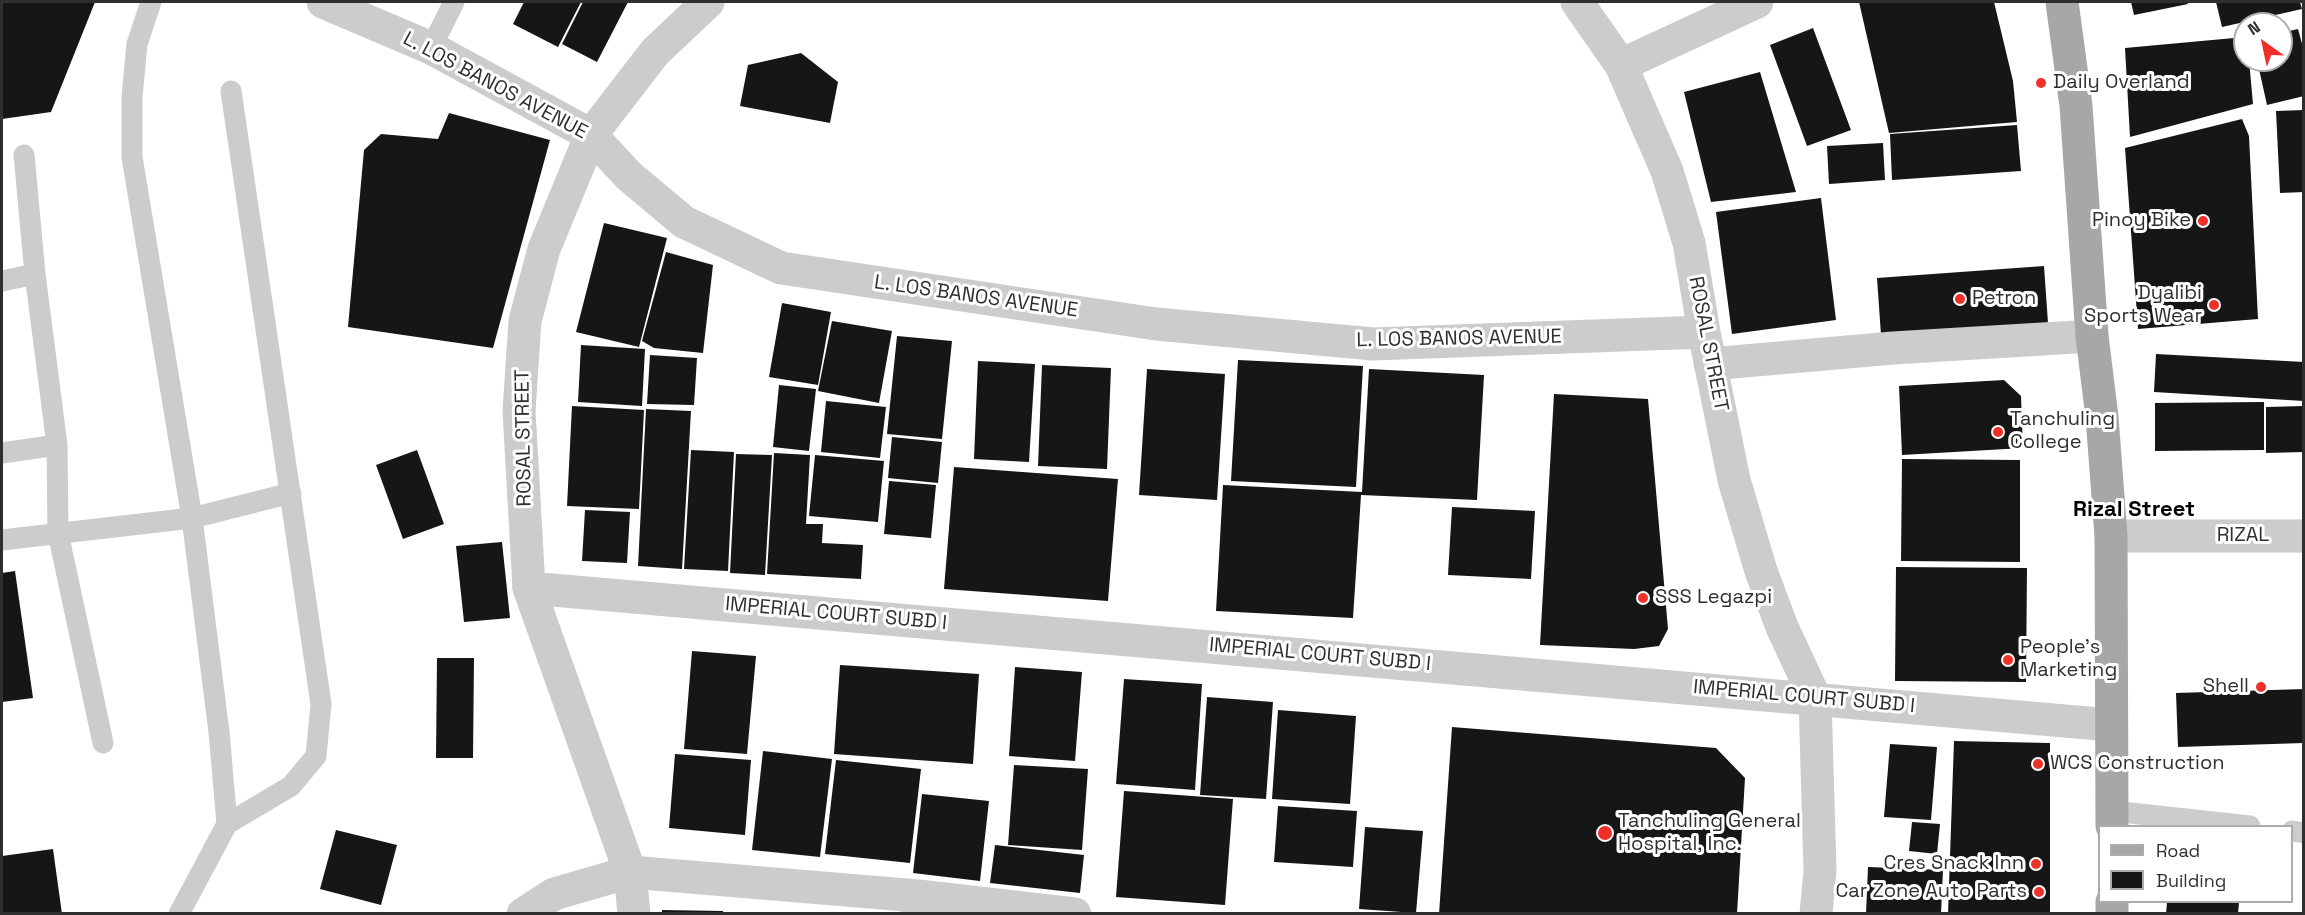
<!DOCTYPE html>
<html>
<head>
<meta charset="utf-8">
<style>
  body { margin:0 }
  #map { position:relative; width:2305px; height:915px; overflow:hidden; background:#fff; font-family:"Space Grotesk",sans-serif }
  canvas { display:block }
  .frame { position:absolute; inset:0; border:3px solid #2f2f2f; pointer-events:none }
  .legend { position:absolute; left:2098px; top:825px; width:195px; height:78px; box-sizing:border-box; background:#fff; border:2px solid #acacac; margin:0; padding:8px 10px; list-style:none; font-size:18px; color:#2f2f2f }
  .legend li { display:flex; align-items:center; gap:12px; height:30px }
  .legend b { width:30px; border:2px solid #acacac }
  .north { position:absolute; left:2233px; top:12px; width:60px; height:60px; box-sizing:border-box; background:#fff; border:2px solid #acacac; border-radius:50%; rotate:327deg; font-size:16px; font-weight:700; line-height:24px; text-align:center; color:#2f2f2f }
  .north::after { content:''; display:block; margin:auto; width:21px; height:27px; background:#ee3028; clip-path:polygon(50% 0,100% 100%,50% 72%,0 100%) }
</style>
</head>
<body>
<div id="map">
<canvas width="2305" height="915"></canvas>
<div class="frame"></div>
<ul class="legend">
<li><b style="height:8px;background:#a7a7a7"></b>Road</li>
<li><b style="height:16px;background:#161616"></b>Building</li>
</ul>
<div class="north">N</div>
</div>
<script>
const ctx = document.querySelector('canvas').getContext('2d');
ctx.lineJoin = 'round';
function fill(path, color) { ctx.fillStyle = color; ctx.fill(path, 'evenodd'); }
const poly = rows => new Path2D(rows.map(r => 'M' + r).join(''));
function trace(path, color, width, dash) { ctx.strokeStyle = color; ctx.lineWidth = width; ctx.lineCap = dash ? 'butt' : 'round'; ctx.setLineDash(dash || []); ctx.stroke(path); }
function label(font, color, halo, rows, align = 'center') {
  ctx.font = font + ' "Space Grotesk",sans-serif'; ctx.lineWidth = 6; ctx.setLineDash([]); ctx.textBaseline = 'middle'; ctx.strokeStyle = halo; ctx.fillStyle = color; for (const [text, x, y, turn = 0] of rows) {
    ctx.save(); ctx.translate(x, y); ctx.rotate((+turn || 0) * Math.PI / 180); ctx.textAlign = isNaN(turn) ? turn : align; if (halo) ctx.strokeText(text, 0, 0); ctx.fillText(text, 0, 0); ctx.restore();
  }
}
const building = poly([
  [2,2,95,2,51,112,2,119],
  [524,2,581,2,558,47,513,24],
  [583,2,628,2,597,62,562,44],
  [1859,2,1994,2,2013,81,2017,122,1889,133],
  [2131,2,2187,2,2188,4,2134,15],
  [2216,2,2300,2,2302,9,2222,27],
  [1813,28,1851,130,1807,146,1770,45],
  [2298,29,2304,51,2304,96,2267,105,2257,60,2281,60,2281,33],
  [2245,37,2245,60,2249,60,2253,104,2130,137,2125,48],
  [801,53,838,82,830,123,740,106,748,65],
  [1760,72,1796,192,1711,202,1684,92],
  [2304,110,2304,192,2280,193,2276,111],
  [449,113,550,140,493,348,348,327,364,150,381,134,438,139],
  [2242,119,2249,136,2258,319,2138,329,2125,148],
  [2017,125,2021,171,1892,180,1890,134],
  [1883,143,1885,180,1829,184,1827,146],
  [1821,198,1836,320,1732,334,1716,212],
  [604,223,667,238,639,347,576,332],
  [666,252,713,265,703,353,654,348,642,341],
  [2044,266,2048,323,1881,335,1877,278],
  [782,303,831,312,818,385,769,377],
  [832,321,892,331,879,403,818,391],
  [897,336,952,341,942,439,887,434],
  [581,345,645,349,642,406,578,402],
  [2156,354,2304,362,2304,401,2154,392],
  [650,355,697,358,694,405,647,404],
  [1238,360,1363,366,1356,487,1231,481],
  [978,361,1035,364,1029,462,974,459],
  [1042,365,1111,368,1107,469,1038,466],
  [1147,369,1225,374,1217,500,1139,495],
  [1369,369,1484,375,1477,500,1361,495,1353,618,1216,611,1223,485,1362,492],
  [2004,380,2021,396,2023,448,1902,455,1899,386],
  [779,385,816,389,809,451,773,447],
  [1554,394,1648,399,1668,629,1659,646,1634,649,1540,645],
  [826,401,886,407,880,458,821,452],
  [2264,402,2264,450,2155,451,2155,403],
  [572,406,644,410,639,509,567,506],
  [2304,406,2304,452,2266,453,2266,407],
  [646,409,691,411,682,569,638,566],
  [892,437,942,442,938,483,888,478],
  [417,450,444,524,403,539,376,465],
  [691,450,734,452,728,571,684,569],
  [774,453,810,455,806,524,823,524,822,543,863,545,861,579,767,574],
  [736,454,772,455,765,575,730,573],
  [815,455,884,461,878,522,809,516],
  [1902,459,2020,460,2020,562,1901,561],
  [954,467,1118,479,1108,601,944,589],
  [889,481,936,485,931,538,884,534],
  [1452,507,1535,511,1531,579,1448,575],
  [585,510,630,512,627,563,582,561],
  [502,542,510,618,464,622,456,546],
  [1896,567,2027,568,2026,682,1895,681],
  [15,571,33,698,2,702,2,573],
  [692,651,756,656,747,754,684,749],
  [437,658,474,658,473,758,436,758],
  [840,665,979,674,973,764,834,754],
  [1015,667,1082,672,1075,761,1009,756],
  [1124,679,1202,684,1195,790,1116,784],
  [2304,689,2304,743,2178,747,2176,693],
  [1207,697,1273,702,1266,799,1200,795],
  [1278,710,1356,716,1350,804,1272,799],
  [1452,727,1716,748,1745,778,1737,914,1439,914],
  [1954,741,2050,743,2050,914,1948,914],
  [1890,744,1937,747,1931,820,1884,817],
  [763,751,832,759,820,857,752,850],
  [675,754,751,760,745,835,669,828],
  [836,760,921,769,910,863,825,854],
  [1014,765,1088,769,1082,850,1008,845],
  [1124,791,1233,799,1225,905,1116,897],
  [922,794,989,801,980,881,913,873],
  [1278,806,1357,811,1353,867,1274,862],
  [1912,822,1940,824,1937,854,1909,851],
  [1365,827,1423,831,1416,913,1359,909],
  [336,830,397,845,381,905,320,889],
  [995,845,1084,855,1080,893,990,883],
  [53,849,62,914,2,914,2,856],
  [1868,867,1943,870,1941,914,1866,914],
  [2167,902,2239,902,2238,914,2166,914],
  [662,910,723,911,723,914,662,914]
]);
const service = poly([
  [151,2,137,44,132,97,132,157,192,518,219,732,227,824,179,914],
  [431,48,454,2],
  [24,155,35,274,57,445,58,533,103,743],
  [2,281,35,274],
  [2,453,57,445],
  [2,540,192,518,291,493],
  [2112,811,2250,826],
  [227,824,291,786,316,756,321,704,231,91],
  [2292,831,2304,833]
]);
const minor = poly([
  [1621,65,1667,171,1689,243,1704,332,1734,480,1761,571,1782,627,1815,698,1820,871,1816,914],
  [591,135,629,176,684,222,781,268,1156,324,1373,344,1704,332],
  [1710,364,1893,348,2092,336],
  [529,588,2111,725],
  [918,896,1075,914],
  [523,914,554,894,630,872,918,896,917,914]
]);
const tertiary = poly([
  [323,2,431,48,591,135],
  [1577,2,1621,65,1757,2],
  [2111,536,2304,536],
  [634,914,630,872,529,588,519,411,525,321,544,249,591,135,655,52,708,2]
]);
const primary = poly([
  [2062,2,2076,106,2092,336,2102,417,2111,536,2112,826],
  [2112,902,2112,914]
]);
const markers = [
  [2041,83,6,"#ee3028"],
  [2203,221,6,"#ee3028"],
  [1960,299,6,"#ee3028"],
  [2214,305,6,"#ee3028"],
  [1998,432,6,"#ee3028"],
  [1643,598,6,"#ee3028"],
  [2008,660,6,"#ee3028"],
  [2261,687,6,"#ee3028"],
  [2038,764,6,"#ee3028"],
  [1605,833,8,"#ee3028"],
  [2036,864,6,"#ee3028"],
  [2039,892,6,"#ee3028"]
];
const poiNames = [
  ["Daily Overland",2053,83],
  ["Pinoy Bike",2191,221,"right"],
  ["Dyalibi",2202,294,"right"],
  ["Sports Wear",2202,317,"right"],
  ["Petron",1972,299],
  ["Tanchuling",2010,420],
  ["College",2010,443],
  ["SSS Legazpi",1655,598],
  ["People's",2020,648],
  ["Marketing",2020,671],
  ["Shell",2249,687,"right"],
  ["WCS Construction",2050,764],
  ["Tanchuling General",1618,822],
  ["Hospital, Inc.",1618,845],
  ["Cres Snack Inn",2024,864,"right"],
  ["Car Zone Auto Parts",2027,892,"right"]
];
const streetNames = [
  ["L. LOS BANOS AVENUE",495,86,28],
  ["L. LOS BANOS AVENUE",976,297,8],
  ["L. LOS BANOS AVENUE",1459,339,-1],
  ["ROSAL STREET",1708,344,79],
  ["ROSAL STREET",524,438,-91],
  ["RIZAL",2243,536],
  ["IMPERIAL COURT SUBD I",836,614,5],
  ["IMPERIAL COURT SUBD I",1320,655,5],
  ["IMPERIAL COURT SUBD I",1804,697,5]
];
const quarterNames = [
  ["Rizal Street",2134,510]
];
fill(building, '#161616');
trace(service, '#ccc', 21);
trace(minor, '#ccc', 33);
trace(tertiary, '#ccc', 33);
trace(primary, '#a7a7a7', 33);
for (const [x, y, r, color] of markers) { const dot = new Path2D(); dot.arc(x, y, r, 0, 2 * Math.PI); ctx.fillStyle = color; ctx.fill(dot); trace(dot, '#fff', 2); }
label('20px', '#2f2f2f', '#fff', poiNames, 'left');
label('20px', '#2f2f2f', '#fff', streetNames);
label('bold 22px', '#000', '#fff', quarterNames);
</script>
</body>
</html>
